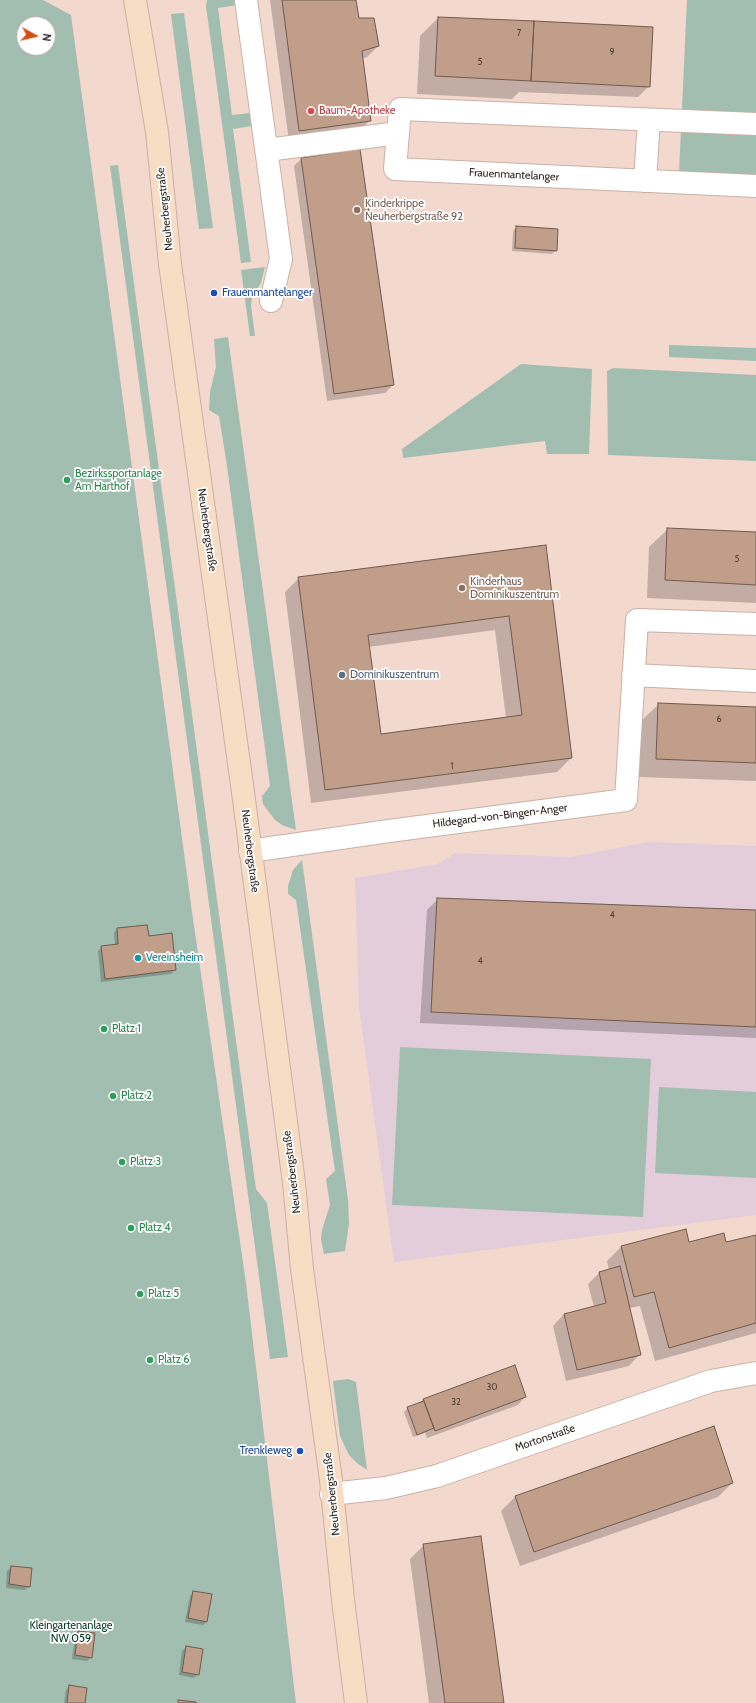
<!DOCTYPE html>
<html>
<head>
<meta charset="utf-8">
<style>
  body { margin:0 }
  #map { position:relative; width:756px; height:1703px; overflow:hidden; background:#f3d8cd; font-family:Cabin,sans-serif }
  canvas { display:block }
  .north { position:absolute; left:16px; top:16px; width:40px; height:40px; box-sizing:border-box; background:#fff; border:1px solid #aaa7a5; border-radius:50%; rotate:98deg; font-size:11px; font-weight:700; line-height:16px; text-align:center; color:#2b221e }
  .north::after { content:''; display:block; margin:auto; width:14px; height:18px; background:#d44e12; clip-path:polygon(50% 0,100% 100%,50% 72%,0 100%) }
</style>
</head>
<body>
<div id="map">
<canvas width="756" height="1703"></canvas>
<div class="north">N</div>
</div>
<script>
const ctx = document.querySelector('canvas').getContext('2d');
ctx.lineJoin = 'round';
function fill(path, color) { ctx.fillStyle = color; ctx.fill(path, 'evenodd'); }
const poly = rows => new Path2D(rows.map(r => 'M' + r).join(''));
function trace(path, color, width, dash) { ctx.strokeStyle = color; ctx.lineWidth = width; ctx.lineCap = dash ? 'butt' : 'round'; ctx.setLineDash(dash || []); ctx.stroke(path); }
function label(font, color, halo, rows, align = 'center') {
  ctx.font = font + ' Cabin,sans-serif'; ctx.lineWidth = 3.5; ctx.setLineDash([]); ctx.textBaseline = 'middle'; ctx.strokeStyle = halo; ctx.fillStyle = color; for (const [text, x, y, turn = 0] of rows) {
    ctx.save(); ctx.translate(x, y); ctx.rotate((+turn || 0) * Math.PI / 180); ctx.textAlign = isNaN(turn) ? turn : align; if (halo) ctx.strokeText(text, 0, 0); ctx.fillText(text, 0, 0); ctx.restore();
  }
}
const education = poly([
  [648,842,756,846,756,1215,394,1262,359,1007,355,878,438,864,455,853,571,857]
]);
const green = poly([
  [0,0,43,0,71,15,192,912,246,1283,296,1703,0,1703],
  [24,24,48,24,48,48,24,48],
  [207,0,236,0,237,5,218,8,232,115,250,113,252,126,233,129,251,262,241,263,206,6],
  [687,0,756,0,756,177,679,173],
  [184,13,213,228,199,229,171,14],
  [118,165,256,1189,267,1203,288,1357,270,1359,110,166],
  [265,267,261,283,252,297,251,306,255,336,250,336,241,270],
  [228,337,296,830,282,825,275,820,263,804,262,796,270,786,226,459,219,416,209,410,210,392,216,367,214,339],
  [669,345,756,348,756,361,669,357],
  [521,364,592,369,589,454,547,454,545,441,403,458,402,449],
  [613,368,756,375,756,461,608,455,607,371],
  [302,860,348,1200,349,1223,345,1251,324,1254,321,1239,322,1230,330,1205,326,1179,335,1171,296,900,288,894,288,886,293,870],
  [400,1047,651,1059,643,1217,392,1205],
  [659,1087,756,1092,756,1178,655,1173],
  [348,1379,356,1382,367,1470,357,1463,349,1455,340,1436,333,1381]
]);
const shadow = poly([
  [270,0,355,0,358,19,378,46,367,57,362,59,370,120,359,132,289,141],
  [438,18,649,86,638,97,519,92,512,99,417,94,420,36],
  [301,159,393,385,385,393,327,401,294,166],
  [517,227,556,250,552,254,512,251,513,231],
  [668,529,756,533,756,603,647,598,649,547],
  [545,546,571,758,557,772,311,803,285,592,299,578],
  [495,630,506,718,380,735,368,647],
  [659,704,756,708,756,781,638,777,640,722],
  [438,899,756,911,756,1038,420,1023,427,910],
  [117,929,148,937,175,970,171,974,101,982,98,951,102,947,115,946,114,933],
  [685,1230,688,1244,725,1243,756,1236,756,1333,655,1361,640,1306,629,1308,640,1354,629,1366,566,1381,553,1326,564,1314,594,1307,588,1284,599,1273,609,1270,607,1261,621,1247],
  [525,1397,518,1405,427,1438,425,1433,413,1437,404,1412,408,1408,419,1404,424,1399],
  [713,1428,732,1483,718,1497,520,1566,501,1511,515,1497],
  [424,1545,502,1703,429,1703,410,1559],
  [11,1567,29,1586,25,1590,6,1588,7,1571],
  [193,1592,206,1622,203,1625,185,1622,190,1596],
  [79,1632,91,1657,87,1661,72,1659,75,1635],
  [186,1647,198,1674,194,1678,179,1675,182,1651],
  [70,1686,84,1703,64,1703,66,1690]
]);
const building = poly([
  [282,0,356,0,359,18,374,18,379,46,362,51,371,121,299,131,282,0],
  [438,17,534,21,531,81,435,76,438,17],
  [534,21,653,27,650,87,531,81,534,21],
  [360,149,394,385,334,394,301,158,360,149],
  [516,226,558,229,557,251,515,248,516,226],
  [667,528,756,532,756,585,665,580,667,528],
  [546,545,572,758,325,790,298,577,546,545],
  [509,616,522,715,381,734,368,635,509,616],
  [658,703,756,707,756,763,656,759,658,703],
  [437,898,756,910,756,1027,431,1012,437,898],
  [147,925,149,936,172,933,176,970,105,979,101,946,118,944,117,928,147,925],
  [686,1229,689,1242,724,1233,726,1242,756,1235,756,1323,669,1348,654,1292,634,1297,621,1246,686,1229],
  [620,1266,641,1355,577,1370,564,1314,606,1303,599,1272,620,1266],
  [515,1365,526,1397,435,1431,423,1399,515,1365],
  [424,1401,434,1428,417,1435,407,1407,424,1401],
  [714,1426,733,1483,534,1552,515,1496,714,1426],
  [481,1536,504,1703,445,1703,423,1544,481,1536],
  [11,1566,32,1568,30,1587,9,1584,11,1566],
  [193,1591,212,1594,207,1622,188,1618,193,1591],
  [78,1631,95,1633,92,1658,75,1655,78,1631],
  [186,1646,203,1649,199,1675,182,1672,186,1646],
  [69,1685,87,1688,85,1703,67,1703,69,1685],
  [178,1700,196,1702,196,1703,178,1703,178,1700]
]);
const minor = poly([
  [246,0,281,259,271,301],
  [756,124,400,109,395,169,756,186],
  [267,150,398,133],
  [645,181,649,120],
  [633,675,756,681],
  [250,851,389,831,626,800,637,620,756,624],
  [331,1494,386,1488,437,1476,711,1381,756,1373]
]);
const secondary = poly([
  [135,0,157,132,170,264,243,792,294,1183,302,1269,331,1480,343,1600,356,1703]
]);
const markers = [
  [311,111,4,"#e0444e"],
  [357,210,4,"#8d6e63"],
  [214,293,4,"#1a4fb4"],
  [67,480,4,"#2e9e5b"],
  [462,588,4,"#8d6e63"],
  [342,675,4,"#5c6f8a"],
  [138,958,4,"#0f9aa8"],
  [104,1029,4,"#2e9e5b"],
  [113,1096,4,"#2e9e5b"],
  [122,1162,4,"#2e9e5b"],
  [131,1228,4,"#2e9e5b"],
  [140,1294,4,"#2e9e5b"],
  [150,1360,4,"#2e9e5b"],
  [300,1451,4,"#1a4fb4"]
];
const numberNames = [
  ["7",519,33],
  ["9",612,52],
  ["5",480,62],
  ["5",737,559],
  ["6",719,719],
  ["1",452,766],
  ["4",612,915],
  ["4",480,961],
  ["30",492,1387],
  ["32",456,1402]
];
const healthNames = [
  ["Baum-Apotheke",319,111]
];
const streetNames = [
  ["Frauenmantelanger",514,175,3],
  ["Neuherbergstraße",165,209,-96],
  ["Neuherbergstraße",207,530,82],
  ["Hildegard-von-Bingen-Anger",500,816,-7],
  ["Neuherbergstraße",250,851,83],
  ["Neuherbergstraße",292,1172,-97],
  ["Mortonstraße",545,1438,-19],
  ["Neuherbergstraße",332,1494,-96]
];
const educationNames = [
  ["Kinderkrippe",365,204],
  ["Neuherbergstraße 92",365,217],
  ["Kinderhaus",470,582],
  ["Dominikuszentrum",470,595]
];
const transitNames = [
  ["Frauenmantelanger",222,293],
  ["Trenkleweg",292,1451,"right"]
];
const leisureNames = [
  ["Bezirkssportanlage",75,474],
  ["Am Harthof",75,487],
  ["Platz 1",112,1029],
  ["Platz 2",121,1096],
  ["Platz 3",130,1162],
  ["Platz 4",139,1228],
  ["Platz 5",148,1294],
  ["Platz 6",158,1360]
];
const serviceNames = [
  ["Dominikuszentrum",350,675]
];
const cultureNames = [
  ["Vereinsheim",146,958]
];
const parkNames = [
  ["Kleingartenanlage",71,1626],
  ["NW 059",71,1639]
];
fill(education, '#e3cdda');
fill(green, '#a2beb0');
fill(shadow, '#0003');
fill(building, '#c19e89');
trace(building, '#6f5b4e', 1);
trace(minor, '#cab0a6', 24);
trace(secondary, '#cab0a6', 24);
trace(minor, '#fff', 22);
trace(secondary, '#f6ddc4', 22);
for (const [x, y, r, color] of markers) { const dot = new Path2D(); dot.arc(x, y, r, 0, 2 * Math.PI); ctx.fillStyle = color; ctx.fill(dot); trace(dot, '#fff', 1.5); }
label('9px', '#504139', null, numberNames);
label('11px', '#be3a42', '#fff', healthNames, 'left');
label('11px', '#2b221e', '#fff', streetNames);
label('11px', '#785e54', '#fff', educationNames, 'left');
label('11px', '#164399', '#fff', transitNames, 'left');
label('11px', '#27864d', '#fff', leisureNames, 'left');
label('11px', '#4e5e75', '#fff', serviceNames, 'left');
label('11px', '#0d838f', '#fff', cultureNames, 'left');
label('11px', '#003623', '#fff', parkNames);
</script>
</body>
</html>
